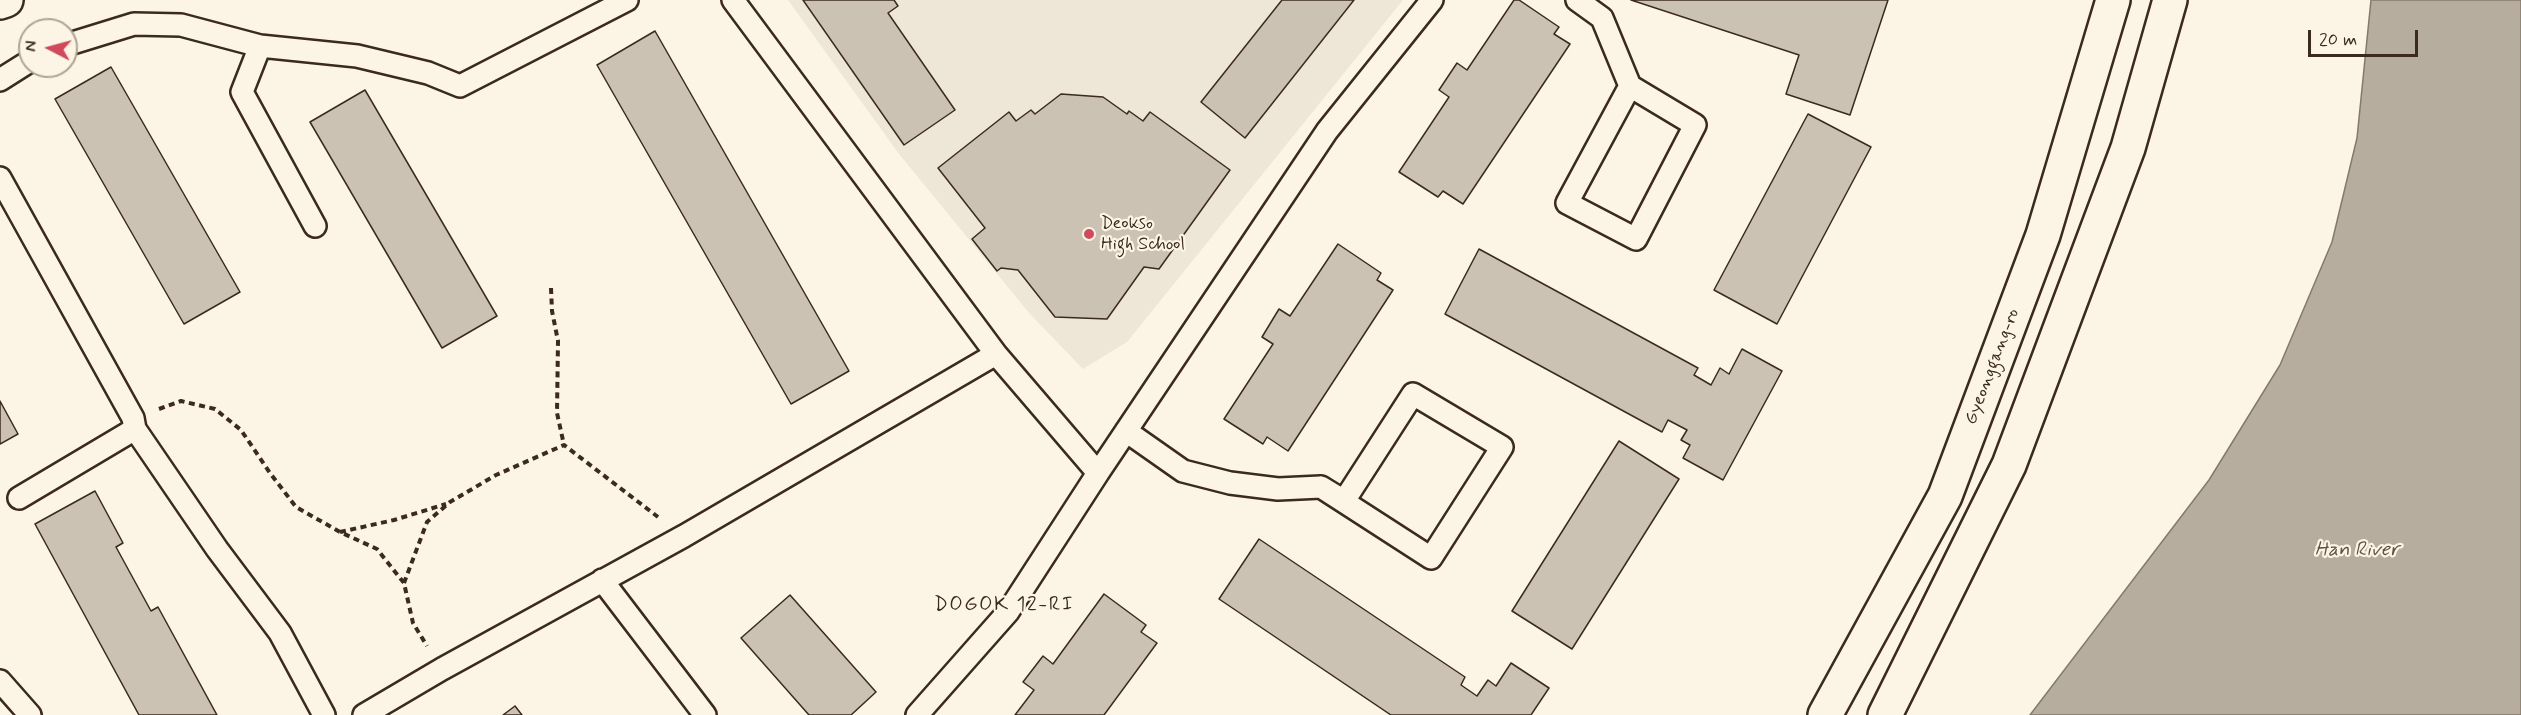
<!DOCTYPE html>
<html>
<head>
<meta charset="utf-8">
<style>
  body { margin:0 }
  #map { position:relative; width:2521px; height:715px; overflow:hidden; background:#fcf5e5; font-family:Mynerve,sans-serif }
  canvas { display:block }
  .north { position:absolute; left:18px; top:18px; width:60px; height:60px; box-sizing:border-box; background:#fcf5e5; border:2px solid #afa495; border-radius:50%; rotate:276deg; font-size:16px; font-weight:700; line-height:24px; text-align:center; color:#3b2a1e }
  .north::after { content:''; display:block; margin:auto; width:21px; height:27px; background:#d1495b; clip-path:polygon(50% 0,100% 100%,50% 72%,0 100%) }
  .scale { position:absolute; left:2308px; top:30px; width:110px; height:27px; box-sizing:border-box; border:3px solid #3b2a1e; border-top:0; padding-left:8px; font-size:18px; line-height:21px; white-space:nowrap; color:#3b2a1e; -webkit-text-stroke:4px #fcf5e5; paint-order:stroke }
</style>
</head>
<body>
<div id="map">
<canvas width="2521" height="715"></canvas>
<div class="north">N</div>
<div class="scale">20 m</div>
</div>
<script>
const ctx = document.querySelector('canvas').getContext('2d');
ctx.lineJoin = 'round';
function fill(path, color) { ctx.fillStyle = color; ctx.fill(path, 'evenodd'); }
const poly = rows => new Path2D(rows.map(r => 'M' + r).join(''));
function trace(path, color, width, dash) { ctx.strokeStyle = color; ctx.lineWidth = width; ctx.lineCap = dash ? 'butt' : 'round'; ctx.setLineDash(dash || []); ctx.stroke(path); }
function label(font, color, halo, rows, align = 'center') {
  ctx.font = font + ' Mynerve,sans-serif'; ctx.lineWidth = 4.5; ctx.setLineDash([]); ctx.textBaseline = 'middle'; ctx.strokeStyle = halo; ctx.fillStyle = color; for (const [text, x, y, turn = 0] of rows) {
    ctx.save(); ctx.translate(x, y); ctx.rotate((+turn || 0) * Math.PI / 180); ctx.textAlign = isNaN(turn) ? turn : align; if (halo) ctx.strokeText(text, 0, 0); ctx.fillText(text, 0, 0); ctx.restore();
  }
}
const built = poly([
  [788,0,1403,0,1127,342,1083,369,1030,314,899,154]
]);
const water = poly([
  [2371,0,2521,0,2521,715,2030,715,2209,480,2280,365,2332,242,2357,138,2371,0]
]);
const building = poly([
  [803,0,894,0,898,6,888,13,955,110,904,145,803,0],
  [1282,0,1354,0,1245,138,1201,102,1282,0],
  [1514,0,1519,0,1559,27,1554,34,1570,44,1463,204,1443,191,1438,197,1399,172,1449,97,1439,90,1457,63,1467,70,1514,0],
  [1631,0,1888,0,1850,115,1786,94,1799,55,1631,0],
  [655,31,849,371,791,404,597,65,655,31],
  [111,67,240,292,184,324,55,99,111,67],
  [365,90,497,316,442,348,310,122,365,90],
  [1061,94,1103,97,1127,114,1129,111,1143,121,1150,112,1230,170,1159,269,1144,267,1107,319,1055,317,1018,270,1001,268,997,271,972,239,985,228,938,168,1009,112,1016,121,1031,110,1035,114,1061,94],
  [1808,114,1871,147,1777,324,1714,290,1808,114],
  [1338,244,1381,273,1377,280,1393,290,1288,451,1267,437,1263,444,1224,419,1273,344,1262,337,1279,309,1290,316,1338,244],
  [1479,249,1698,368,1694,375,1711,385,1720,368,1729,374,1742,349,1782,371,1723,480,1683,458,1690,445,1681,440,1687,430,1668,420,1662,432,1445,314,1479,249],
  [0,401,18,434,0,444,0,401],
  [1619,441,1679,479,1572,649,1512,611,1619,441],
  [95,491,123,543,116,547,151,611,158,607,217,715,139,715,35,524,95,491],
  [1259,539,1465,677,1461,685,1477,696,1488,680,1496,686,1511,663,1549,688,1531,715,1391,715,1219,599,1259,539],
  [1104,594,1146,625,1141,632,1157,643,1104,715,1015,715,1034,690,1023,682,1043,656,1053,664,1104,594],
  [790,595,876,692,851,715,809,715,741,638,790,595],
  [515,706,522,715,503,715,515,706]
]);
const path = poly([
  [551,288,552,311,558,341,557,413,564,445],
  [159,409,181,401,215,409,241,430,270,473,296,507,340,532,377,549,404,583,413,623,427,646],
  [340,532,394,520,446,504],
  [404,583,427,522,450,502,496,475,564,445,658,517]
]);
const lane = poly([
  [1577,0,1602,18,1630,86,1695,125,1636,239,1567,203,1630,86],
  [66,45,134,24,181,25,260,46,357,56,428,73,460,86,627,0],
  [260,46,242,92,315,226],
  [0,80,30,61],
  [0,178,133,418,135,429,217,549,280,633,324,715],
  [1126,431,1183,471,1230,483,1278,489,1321,487,1344,501,1413,394,1502,447,1431,558,1321,487],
  [1098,473,1327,131,1432,0],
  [19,498,135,429],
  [602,580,705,715],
  [0,681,30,715],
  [364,715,442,669,684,536,996,354,733,0],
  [917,715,1008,612,1098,473,996,354]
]);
const street = poly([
  [0,2,6,0]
]);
const primary = poly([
  [1825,715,1945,496,2043,235,2113,0],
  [1885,715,2009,465,2128,148,2170,0]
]);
const markers = [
  [1089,234,6,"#d1495b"]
];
const poiNames = [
  ["Deokso",1101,224],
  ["High School",1101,245]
];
const streetNames = [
  ["Gyeonggang-ro",1993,367,-69]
];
const waterNames = [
  ["Han River",2357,551]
];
const neighbourhoodNames = [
  ["DOGOK 12-RI",1004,606]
];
fill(built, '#eee6d6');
fill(water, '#b7ad9e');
trace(water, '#85796b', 1.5);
fill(building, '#ccc2b3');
trace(building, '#3b2a1e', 1.5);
trace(lane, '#3b2a1e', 26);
trace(street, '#3b2a1e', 38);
trace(primary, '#3b2a1e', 38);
trace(path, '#3b2a1e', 4, [6, 4.5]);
trace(lane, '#fcf5e5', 21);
trace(street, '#fcf5e5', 33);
trace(primary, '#fcf5e5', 33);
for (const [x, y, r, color] of markers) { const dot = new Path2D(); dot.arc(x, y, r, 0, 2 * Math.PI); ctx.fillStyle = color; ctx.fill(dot); trace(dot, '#fcf5e5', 2); }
label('18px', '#3b2a1e', '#fcf5e5', poiNames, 'left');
label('18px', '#3b2a1e', '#fcf5e5', streetNames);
label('italic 20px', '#605144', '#fcf5e5', waterNames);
ctx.letterSpacing = '1.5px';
label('20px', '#3b2a1e', '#fcf5e5', neighbourhoodNames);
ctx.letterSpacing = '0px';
</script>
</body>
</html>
